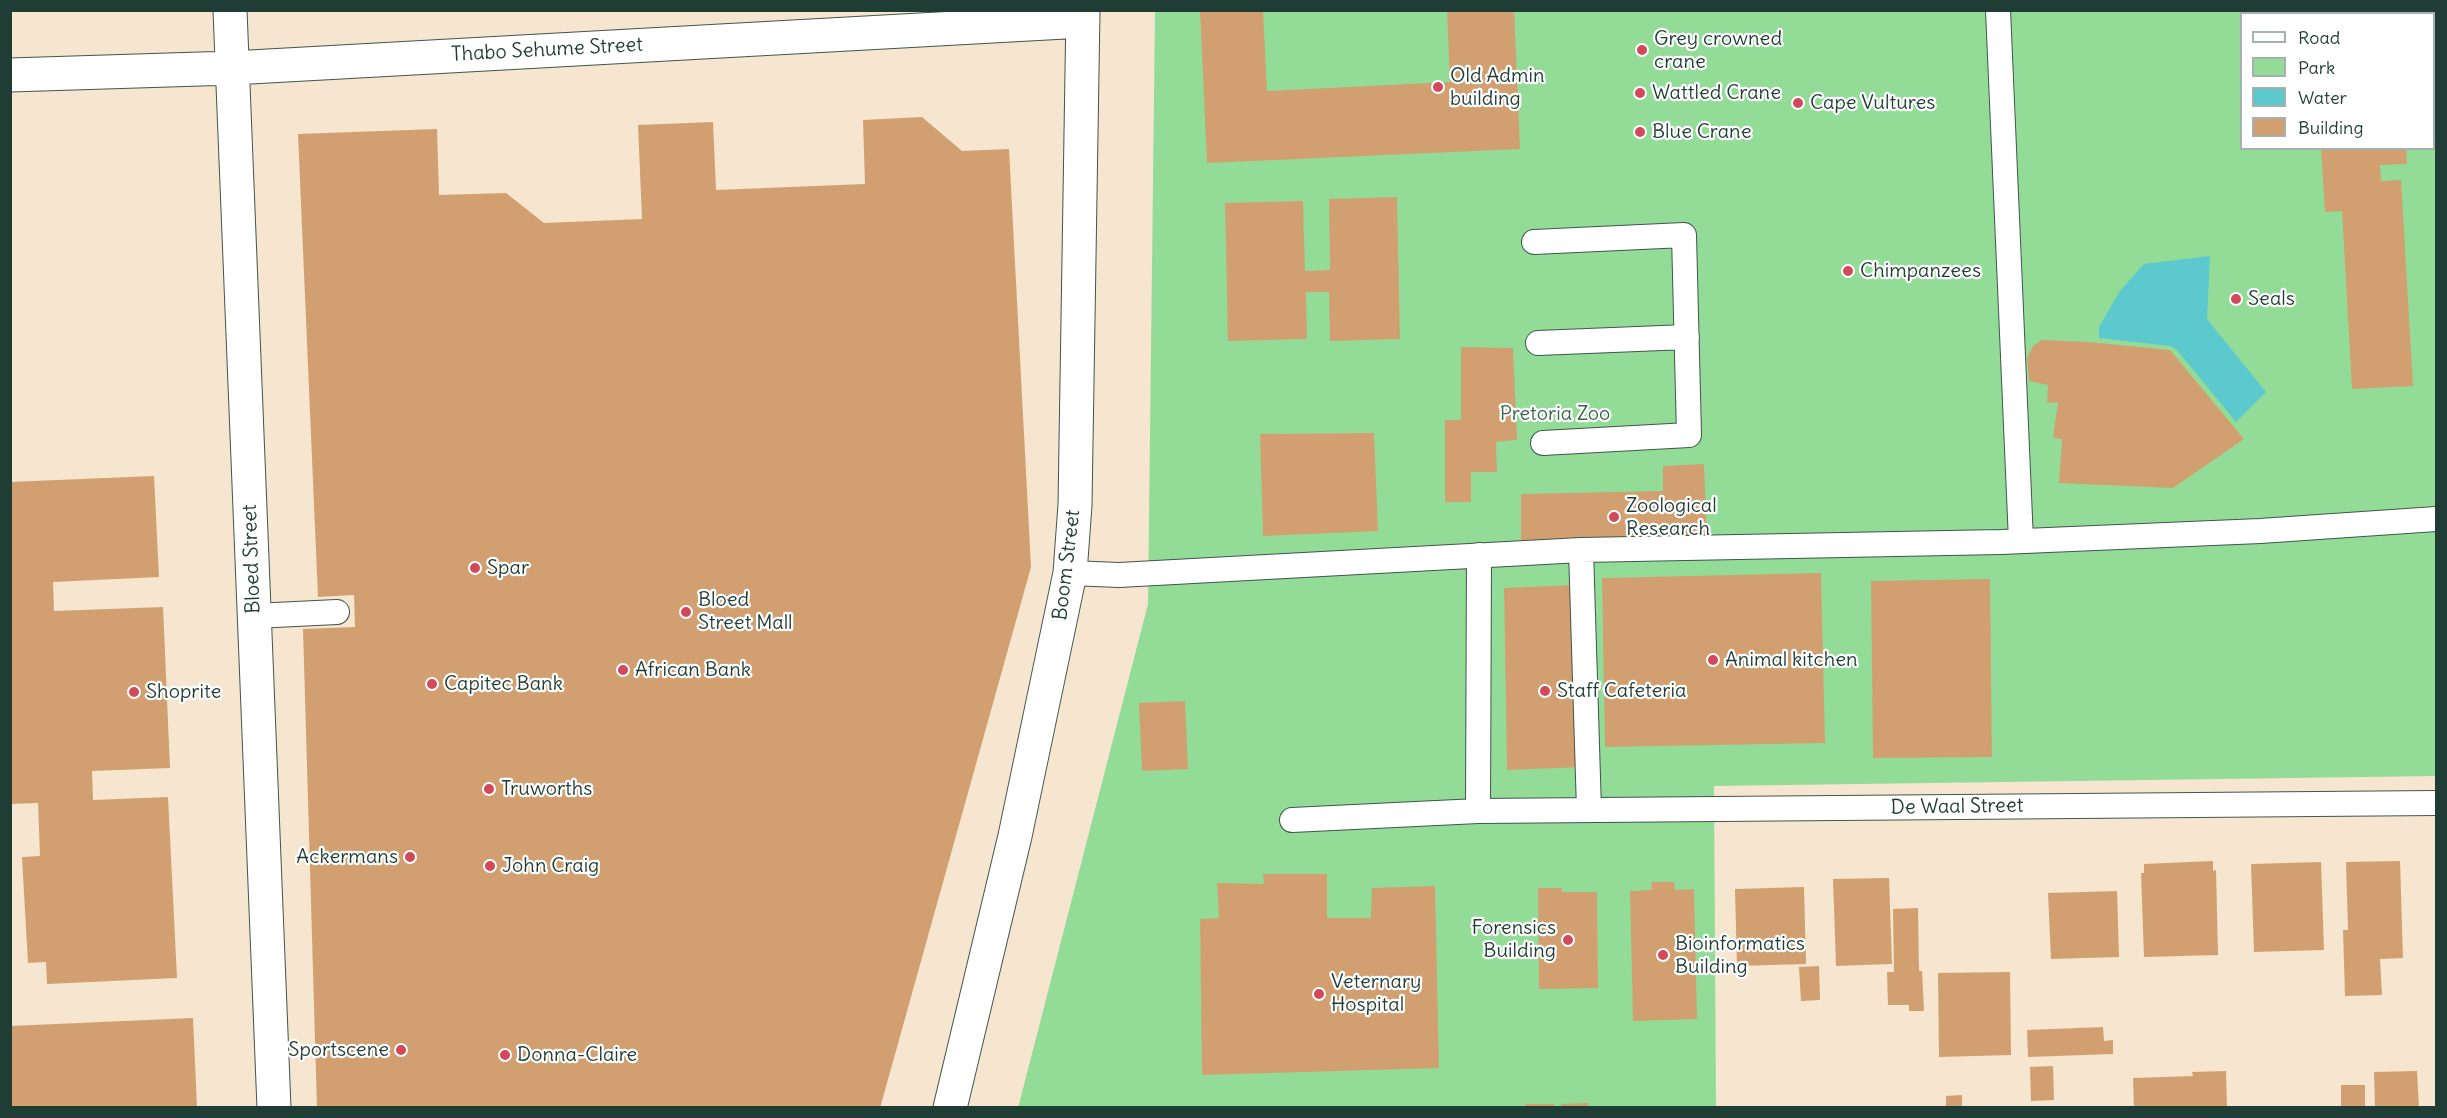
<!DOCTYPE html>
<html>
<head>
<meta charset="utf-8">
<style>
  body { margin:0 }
  #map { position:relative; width:2447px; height:1118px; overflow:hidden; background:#f6e5cf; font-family:Delius,sans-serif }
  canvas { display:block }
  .frame { position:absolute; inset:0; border:12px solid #1f3d34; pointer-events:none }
  .legend { position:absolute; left:2240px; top:12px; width:195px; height:138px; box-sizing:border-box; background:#fff; border:2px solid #a5b1ae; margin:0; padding:8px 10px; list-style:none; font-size:18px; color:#1f3d34 }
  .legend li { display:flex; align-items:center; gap:12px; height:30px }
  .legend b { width:30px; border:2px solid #a5b1ae }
</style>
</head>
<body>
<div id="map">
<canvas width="2447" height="1118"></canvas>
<div class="frame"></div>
<ul class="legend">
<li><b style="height:8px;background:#fff"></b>Road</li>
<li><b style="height:16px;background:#93dc97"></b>Park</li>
<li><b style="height:16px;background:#5bc9ce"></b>Water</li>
<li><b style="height:16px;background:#d2a070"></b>Building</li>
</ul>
</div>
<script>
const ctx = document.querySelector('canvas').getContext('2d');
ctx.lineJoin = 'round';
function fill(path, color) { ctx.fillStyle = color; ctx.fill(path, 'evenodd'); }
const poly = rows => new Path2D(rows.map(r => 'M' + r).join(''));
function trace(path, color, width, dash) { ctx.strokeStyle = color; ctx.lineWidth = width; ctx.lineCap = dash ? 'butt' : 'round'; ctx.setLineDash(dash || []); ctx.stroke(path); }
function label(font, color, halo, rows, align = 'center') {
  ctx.font = font + ' Delius,sans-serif'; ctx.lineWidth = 4.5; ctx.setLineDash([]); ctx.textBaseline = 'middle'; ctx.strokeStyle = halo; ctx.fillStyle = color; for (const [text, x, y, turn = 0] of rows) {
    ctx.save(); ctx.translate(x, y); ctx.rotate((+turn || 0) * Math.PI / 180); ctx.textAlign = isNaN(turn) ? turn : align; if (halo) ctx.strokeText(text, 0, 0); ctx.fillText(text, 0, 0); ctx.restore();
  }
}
const green = poly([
  [1155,11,2436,11,2436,776,1714,786,1716,1107,1018,1108,1148,604],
  [2242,14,2434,14,2434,148,2242,148]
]);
const water = poly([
  [2210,256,2207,319,2266,392,2236,422,2177,350,2170,346,2099,338,2099,327,2120,291,2144,264]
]);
const building = poly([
  [1200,10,1263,10,1267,91,1450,82,1447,10,1514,10,1520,149,1207,163],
  [922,117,962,151,1009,149,1031,567,880,1108,317,1108,303,629,355,627,354,595,318,597,298,134,437,129,439,195,506,193,544,223,642,219,638,125,713,122,716,190,865,184,863,120],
  [2321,148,2406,148,2407,164,2380,165,2381,181,2401,180,2413,386,2352,389,2342,211,2325,212],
  [1397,197,1400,339,1330,341,1329,292,1306,292,1307,339,1228,341,1225,203,1303,201,1305,271,1330,270,1329,199],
  [2042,340,2089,342,2170,350,2244,439,2173,488,2059,483,2062,439,2053,438,2058,402,2047,403,2048,385,2029,381,2027,358,2033,346],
  [1461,347,1513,348,1517,440,1496,442,1497,472,1471,472,1471,502,1445,502,1445,420,1461,420],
  [1374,433,1378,531,1263,536,1260,434],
  [1704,464,1707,539,1521,546,1521,494,1663,491,1663,466],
  [154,476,159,577,53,582,54,611,163,607,170,768,92,771,93,800,168,797,177,978,47,984,46,962,28,963,22,857,40,856,38,803,10,804,10,482],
  [1821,573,1825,743,1605,747,1602,578],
  [1990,579,1992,757,1873,758,1871,581],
  [1572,585,1571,616,1584,615,1584,767,1507,770,1504,588],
  [1185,701,1188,769,1142,771,1139,703],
  [2213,861,2213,871,2216,870,2218,955,2144,957,2141,873,2144,873,2144,864],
  [2400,861,2403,958,2380,959,2382,995,2345,996,2343,930,2348,930,2346,862],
  [2321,862,2324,950,2254,952,2251,864],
  [1263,874,1327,874,1327,918,1371,918,1372,888,1435,886,1439,1068,1202,1075,1200,919,1219,918,1217,883,1264,884],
  [1889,878,1892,964,1836,966,1833,879],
  [1651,882,1674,882,1675,890,1694,889,1697,1019,1633,1021,1630,891,1652,890],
  [1804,887,1806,964,1737,966,1735,889],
  [1538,888,1562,888,1562,892,1597,892,1598,988,1539,989],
  [2117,891,2119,957,2051,959,2048,893],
  [1918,908,1919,971,1922,971,1924,1011,1909,1011,1909,1005,1888,1005,1887,972,1894,972,1893,909],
  [1819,966,1820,1000,1801,1001,1799,967],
  [2010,972,2011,1055,1939,1057,1938,973],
  [193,1018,197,1108,10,1108,10,1026],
  [2103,1027,2104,1041,2113,1040,2113,1054,2028,1057,2027,1030],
  [2053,1066,2054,1100,2031,1101,2030,1067],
  [2226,1071,2227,1108,2134,1108,2133,1078,2193,1076,2192,1072],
  [2417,1071,2419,1108,2375,1108,2374,1072],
  [2341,1085,2365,1085,2365,1108,2341,1108],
  [1962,1095,1962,1108,1946,1108,1946,1096],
  [1588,1103,1588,1108,1561,1108,1561,1104],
  [1525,1104,1554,1104,1554,1108,1525,1108]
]);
const lane = poly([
  [1998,10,2021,541],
  [2436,10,2436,11],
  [1534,242,1684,235,1689,435,1543,443],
  [1538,343,1687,337],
  [1581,550,1589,810],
  [1070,573,1119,575,1581,550,2001,542,2260,531,2436,519],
  [254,616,337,612],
  [1478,811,2436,803],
  [1292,820,1478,811,1479,555]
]);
const secondary = poly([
  [230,10,274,1108],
  [10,75,232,68,1083,21],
  [950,1108,1015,836,1070,573,1075,505,1083,10]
]);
const markers = [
  [1642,50,6,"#d1495b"],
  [1438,87,6,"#d1495b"],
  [1640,93,6,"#d1495b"],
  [1798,103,6,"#d1495b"],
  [1640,132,6,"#d1495b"],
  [1848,271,6,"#d1495b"],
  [2236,299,6,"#d1495b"],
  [1614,517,6,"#d1495b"],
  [475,568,6,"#d1495b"],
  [686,612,6,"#d1495b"],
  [1713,660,6,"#d1495b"],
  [623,670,6,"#d1495b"],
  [432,684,6,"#d1495b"],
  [1545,691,6,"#d1495b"],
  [134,692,6,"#d1495b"],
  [489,789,6,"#d1495b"],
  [410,857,6,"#d1495b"],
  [490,866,6,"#d1495b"],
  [1568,940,6,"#d1495b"],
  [1663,955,6,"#d1495b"],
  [1319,994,6,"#d1495b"],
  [401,1050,6,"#d1495b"],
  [505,1055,6,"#d1495b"]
];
const poiNames = [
  ["Grey crowned",1654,39],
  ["crane",1654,62],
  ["Old Admin",1450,76],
  ["building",1450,99],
  ["Wattled Crane",1652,93],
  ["Cape Vultures",1810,103],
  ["Blue Crane",1652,132],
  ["Chimpanzees",1860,271],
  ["Seals",2248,299],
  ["Zoological",1626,506],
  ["Research",1626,529],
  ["Spar",487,568],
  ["Bloed",698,600],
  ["Street Mall",698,623],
  ["Animal kitchen",1725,660],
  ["African Bank",635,670],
  ["Capitec Bank",444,684],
  ["Staff Cafeteria",1557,691],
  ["Shoprite",146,692],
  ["Truworths",501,789],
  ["Ackermans",398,857,"right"],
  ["John Craig",502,866],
  ["Forensics",1556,928,"right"],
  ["Building",1556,951,"right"],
  ["Bioinformatics",1675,944],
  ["Building",1675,967],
  ["Veternary",1331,982],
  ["Hospital",1331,1005],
  ["Sportscene",389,1050,"right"],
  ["Donna-Claire",517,1055]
];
const streetNames = [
  ["Thabo Sehume Street",547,50,-3],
  ["Bloed Street",252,559,-92],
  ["Boom Street",1067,565,-83],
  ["De Waal Street",1957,807,-1]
];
const parkNames = [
  ["Pretoria Zoo",1555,414]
];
fill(green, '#93dc97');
fill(water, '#5bc9ce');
fill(building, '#d2a070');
trace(lane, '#3f564b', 26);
trace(secondary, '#3f564b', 35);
trace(lane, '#fff', 24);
trace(secondary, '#fff', 33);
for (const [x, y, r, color] of markers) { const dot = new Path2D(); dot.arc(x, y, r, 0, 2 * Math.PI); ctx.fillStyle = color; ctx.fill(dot); trace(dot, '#fff', 2); }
label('20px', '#1f3d34', '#fff', poiNames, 'left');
label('20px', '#1f3d34', '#fff', streetNames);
label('20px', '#3c654d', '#fff', parkNames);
</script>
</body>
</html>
